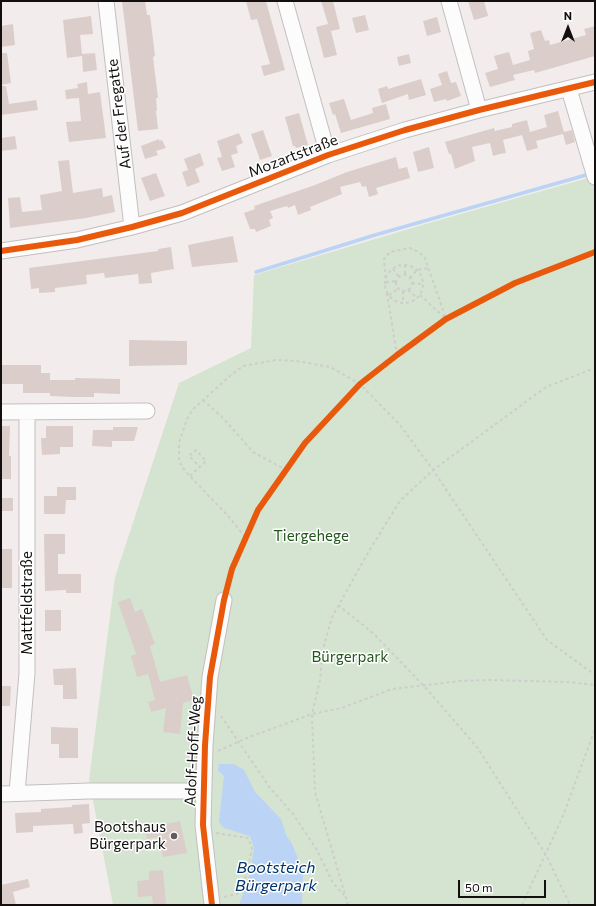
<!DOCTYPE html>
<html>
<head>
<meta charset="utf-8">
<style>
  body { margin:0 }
  #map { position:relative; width:596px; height:906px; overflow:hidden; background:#f2edec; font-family:Commissioner,sans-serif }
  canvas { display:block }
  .frame { position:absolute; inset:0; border:2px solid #120f0e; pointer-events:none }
  .north { position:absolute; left:548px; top:8px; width:40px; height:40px; -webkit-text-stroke:3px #fff; paint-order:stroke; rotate:0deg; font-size:11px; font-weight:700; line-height:16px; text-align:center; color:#120f0e }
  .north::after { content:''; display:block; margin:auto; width:14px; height:18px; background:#120f0e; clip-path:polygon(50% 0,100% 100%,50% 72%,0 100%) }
  .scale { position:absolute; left:458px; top:880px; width:88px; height:18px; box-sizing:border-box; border:2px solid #120f0e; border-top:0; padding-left:5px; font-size:12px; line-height:14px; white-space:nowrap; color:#120f0e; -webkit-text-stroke:3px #fff; paint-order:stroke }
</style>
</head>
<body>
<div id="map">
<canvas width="596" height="906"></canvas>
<div class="frame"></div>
<div class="north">N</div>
<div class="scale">50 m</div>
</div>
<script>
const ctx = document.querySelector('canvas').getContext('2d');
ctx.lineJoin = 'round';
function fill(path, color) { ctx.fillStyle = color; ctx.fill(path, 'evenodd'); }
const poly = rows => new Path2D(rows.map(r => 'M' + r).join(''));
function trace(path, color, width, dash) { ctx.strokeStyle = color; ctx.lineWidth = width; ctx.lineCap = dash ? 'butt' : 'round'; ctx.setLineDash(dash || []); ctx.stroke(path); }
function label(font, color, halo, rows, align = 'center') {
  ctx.font = font + ' Commissioner,sans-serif'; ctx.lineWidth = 3; ctx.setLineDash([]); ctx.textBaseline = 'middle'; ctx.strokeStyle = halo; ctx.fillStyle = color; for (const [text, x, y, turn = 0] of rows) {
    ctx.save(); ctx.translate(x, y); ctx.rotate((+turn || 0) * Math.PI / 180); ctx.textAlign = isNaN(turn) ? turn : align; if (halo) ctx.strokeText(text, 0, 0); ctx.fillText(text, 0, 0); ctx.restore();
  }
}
const green = poly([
  [595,176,595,905,113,905,89,780,115,577,179,383,251,348,254,275,429,223]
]);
const water = poly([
  [219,764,234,764,244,770,255,792,281,819,286,835,292,844,303,870,302,905,239,905,250,874,254,848,250,836,224,828,219,822,224,776,218,771]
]);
const stream = poly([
  [256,272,375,235,586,175]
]);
const building = poly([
  [122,1,145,1,147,15,150,15,155,56,153,57,158,98,156,98,157,110,156,111,158,129,138,131],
  [246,1,266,1,285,70,264,76,261,66,270,64,257,19,251,20],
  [321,1,333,1,340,29,331,31,337,55,324,58,316,27,328,24],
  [468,1,484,1,488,16,474,20],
  [365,15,369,30,356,33,352,18],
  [91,16,93,34,80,35,82,54,95,53,97,70,83,72,82,56,67,58,63,20],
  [437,17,441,32,427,36,423,21],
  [13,24,15,45,1,47,1,26],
  [595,26,595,56,535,73,534,70,513,75,515,80,490,87,485,73,498,69,494,56,509,52,513,65,530,60,528,51,534,49,530,33,541,30,545,41,549,40,550,45,586,35,584,29],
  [1,53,7,53,11,83,1,85],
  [409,54,411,63,399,66,397,57],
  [447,71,451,83,456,82,461,96,447,101,446,99,434,102,430,89,442,85,438,74],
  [421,79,426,95,409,100,408,94,382,103,378,89,387,86,388,89],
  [87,82,88,94,100,92,106,138,69,142,66,122,81,121,79,98,66,99,65,90,78,88,77,84],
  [1,86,6,86,9,104,36,100,38,110,1,115],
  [344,99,351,120,373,113,372,108,386,104,390,119,341,133,335,114,333,115,329,103],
  [558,111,564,132,572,130,575,142,566,145,563,134,536,141,538,148,527,151,522,135,503,140,506,153,500,154,493,156,490,143,472,147,475,161,455,169,451,154,449,154,445,142,494,128,495,131,512,127,512,124,527,120,530,132,547,127,544,115],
  [299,113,308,145,296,148,295,146,293,146,285,117],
  [263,130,272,156,260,160,251,134],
  [239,133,243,143,236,146,238,153,231,155,235,167,222,171,217,158,222,157,217,141],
  [15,136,17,149,1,151,1,138],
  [159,139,159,141,162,140,166,148,156,151,158,155,145,159,141,146],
  [429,147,434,168,418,172,413,152],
  [200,153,204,165,195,169,200,182,187,187,182,172,188,170,184,159],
  [396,157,399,169,407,167,410,178,376,188,378,194,369,197,366,186,362,187,360,182,340,187,342,194,310,207,311,210,298,215,295,205,288,208,287,206,270,211,273,218,269,220,271,226,256,232,255,229,250,229,244,213,255,209,254,206,315,185,347,172],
  [69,160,73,193,102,188,103,197,112,195,115,212,86,218,10,228,8,198,20,197,22,212,42,210,40,195,62,191,58,161],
  [156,173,165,196,150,201,141,178],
  [233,236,238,262,192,267,188,245],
  [171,247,174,269,151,273,152,283,139,284,138,274,105,278,104,273,86,275,87,284,55,288,55,292,39,293,39,288,31,289,29,268,158,251,158,249],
  [129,340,187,341,187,365,129,366],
  [1,365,41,365,41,373,50,373,50,380,75,380,75,378,120,379,120,394,94,393,94,397,75,397,50,396,50,393,23,393,23,384,1,384],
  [1,426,10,426,9,456,11,456,11,479,1,479],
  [46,426,73,426,73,447,60,447,60,454,42,455,41,438,46,438],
  [113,427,138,427,134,441,112,441,112,447,92,446,93,430,113,430],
  [57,487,76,487,76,500,66,500,65,514,44,514,44,496,57,496],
  [1,498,13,498,13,511,1,511],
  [44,534,65,534,65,554,58,554,58,574,81,574,81,593,66,593,66,590,45,591],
  [1,549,12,549,12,588,1,588],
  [130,598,135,612,142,609,155,644,150,646,160,682,187,675,194,700,183,703,180,734,163,732,166,708,151,712,148,702,155,700,148,674,137,677,131,656,136,654,118,602],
  [45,610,61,610,61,631,45,631],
  [76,668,77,699,63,699,63,685,54,685,53,669],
  [1,686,11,686,10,706,1,706],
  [51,727,78,728,78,758,59,758,59,744,51,744],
  [89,804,90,823,82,824,83,833,74,834,73,824,33,826,33,832,16,833,15,813,41,812,41,809,72,807,72,805],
  [180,821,187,853,163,857,159,837,147,839,145,828],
  [163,870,166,904,153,905,152,896,138,897,137,881,149,880,149,871],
  [28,879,30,887,13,892,16,905,1,905,1,885]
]);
const path = poly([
  [405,265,405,275],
  '385 284a19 19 0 1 1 38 0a19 19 0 1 1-38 0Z',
  [393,269,399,277],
  '396 283a8 8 0 1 1 16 0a8 8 0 1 1-16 0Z',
  [410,278,417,270,429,268],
  [386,282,396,281],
  [412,283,423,284],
  [386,284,384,259,390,252,410,248,419,252,425,258,446,319],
  [408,290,417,298],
  [403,291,403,302],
  [387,293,397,355],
  [389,295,398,289],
  [420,295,445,318],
  [203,400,224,419,253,452,286,470],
  [190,476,206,461,196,450,189,456,200,467],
  [245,537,229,517,185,471,179,461,179,443,187,419,193,409,231,375,243,366,276,360,297,361,330,367,360,384,400,425,433,470,547,640,595,675],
  [338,605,374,634,424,686,477,747,546,855,570,905],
  [221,716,270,788,293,814,317,850,333,883,344,895],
  [218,751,247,738,312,714,342,708,392,689,460,681,488,680,568,682,595,685],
  [216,833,248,838,252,848,247,874,237,894,224,897],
  [348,905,315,792,312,714,320,680,323,649,332,617,369,551,400,501,433,470,546,387,595,368],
  [522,905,563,816,595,729]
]);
const minor = poly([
  [106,1,132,227],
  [285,1,328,155],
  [449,1,479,110],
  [569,89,595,177],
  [1,251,77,240,132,227,182,213,328,155,405,130,479,110,595,82],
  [1,412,147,411],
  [17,793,27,673,27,412],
  [1,794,89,791,203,791],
  [212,905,203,825,205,745,210,677,224,600]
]);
const cycleway = poly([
  [1,251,77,240,132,227,182,213,328,155,405,130,479,110,595,82],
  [212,905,203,825,205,745,210,677,224,600,232,569,258,510,305,443,360,384,397,355,446,319,515,283,595,252]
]);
const markers = [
  [174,836,4,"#605d5c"]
];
const streetNames = [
  ["Auf der Fregatte",119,114,-97],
  ["Mozartstraße",293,156,-21],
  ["Mattfeldstraße",27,603,-90],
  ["Adolf-Hoff-Weg",193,751,-87]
];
const parkNames = [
  ["Tiergehege",311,536],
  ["Bürgerpark",350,657]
];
const poiNames = [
  ["Bootshaus",166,827],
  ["Bürgerpark",166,844]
];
const waterNames = [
  ["Bootsteich",276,868],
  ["Bürgerpark",276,886]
];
fill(green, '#d5e4d0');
fill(water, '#bbd3f4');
trace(stream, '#bbd3f4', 3.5);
fill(building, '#dbcdca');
trace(minor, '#c3bfbe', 17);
trace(path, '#cecccc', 2, [3, 3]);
trace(minor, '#fdfcfc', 15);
trace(cycleway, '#e8590c', 6);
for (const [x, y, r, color] of markers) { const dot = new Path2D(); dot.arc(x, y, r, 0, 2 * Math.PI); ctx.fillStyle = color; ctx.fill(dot); trace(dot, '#fff', 1.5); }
label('15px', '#120f0e', '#fff', streetNames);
label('15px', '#20561a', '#fff', parkNames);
label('15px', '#120f0e', '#fff', poiNames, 'right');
label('italic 16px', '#00346a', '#fff', waterNames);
</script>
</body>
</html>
